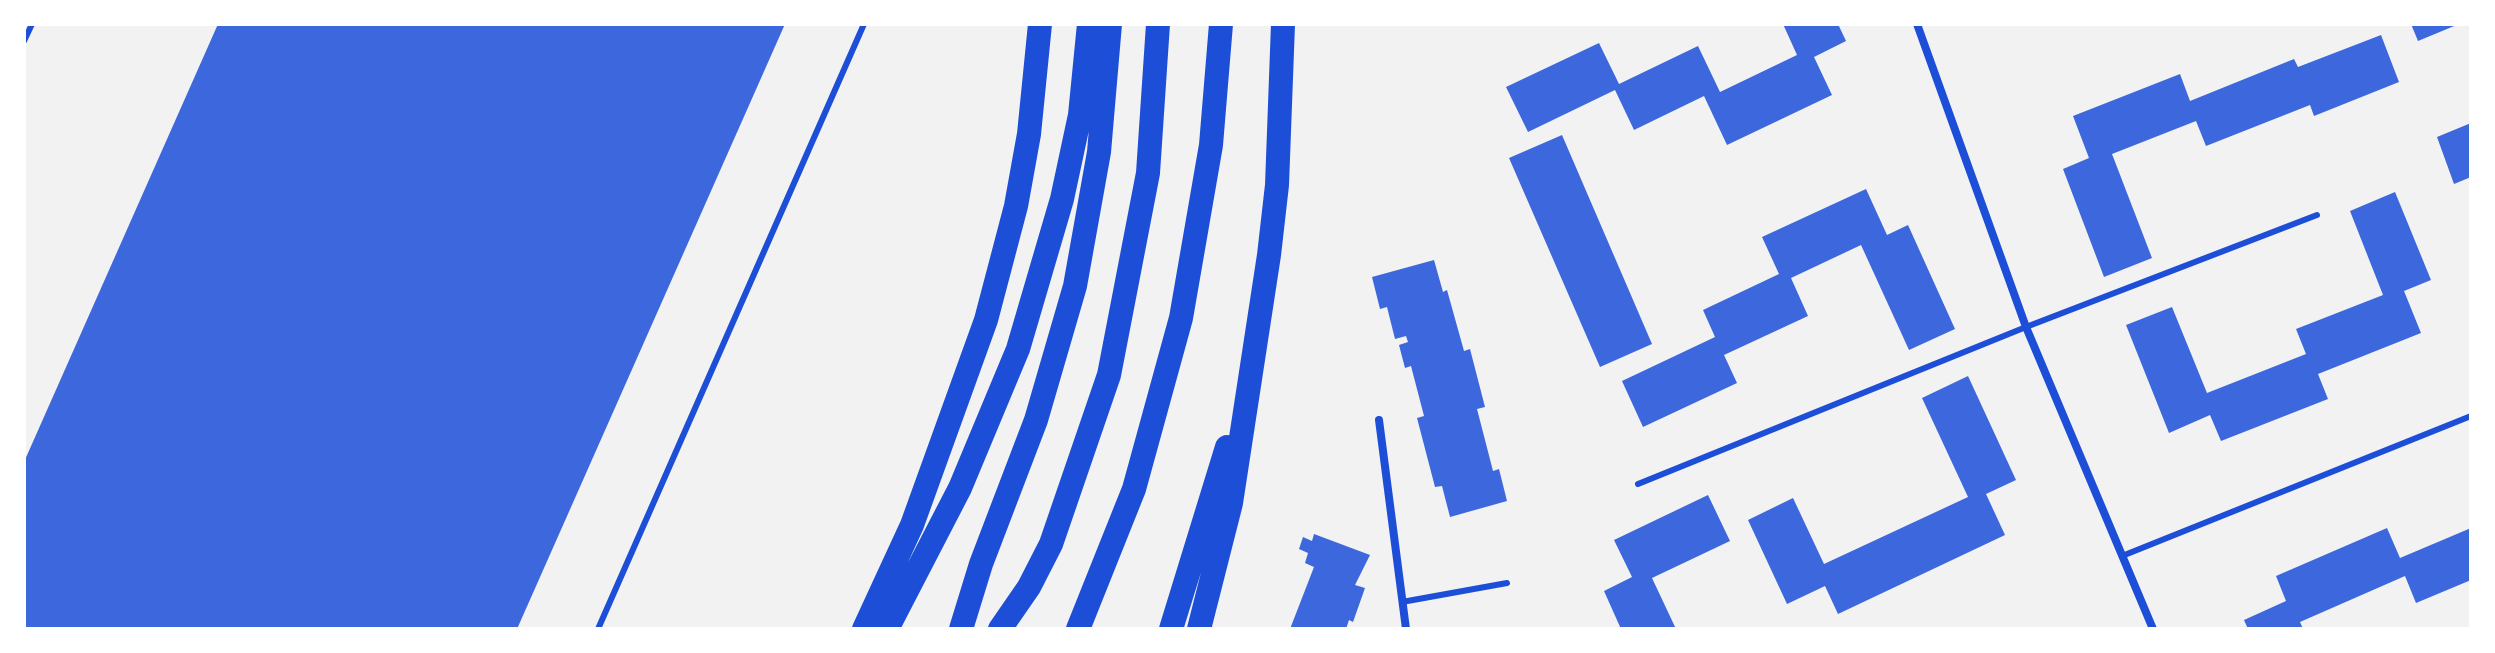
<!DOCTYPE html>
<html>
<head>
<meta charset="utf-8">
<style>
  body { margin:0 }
  #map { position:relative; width:2495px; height:653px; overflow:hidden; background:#f2f2f2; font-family:Cabin,sans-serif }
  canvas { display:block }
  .frame { position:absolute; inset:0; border:26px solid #fff; pointer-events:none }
</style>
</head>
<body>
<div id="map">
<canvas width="2495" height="653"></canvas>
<div class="frame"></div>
</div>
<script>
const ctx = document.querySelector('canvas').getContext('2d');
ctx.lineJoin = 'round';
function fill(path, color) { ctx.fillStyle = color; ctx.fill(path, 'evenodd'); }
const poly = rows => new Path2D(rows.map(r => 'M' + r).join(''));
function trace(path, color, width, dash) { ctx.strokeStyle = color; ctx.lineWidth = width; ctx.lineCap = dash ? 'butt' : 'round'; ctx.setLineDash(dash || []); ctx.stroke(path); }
const building = poly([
  [218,24,785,24,517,629,24,629,24,462],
  [1783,24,1838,24,1846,41,1814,57,1832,95,1727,145,1704,96,1634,130,1615,90,1528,132,1506,87,1599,43,1619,84,1698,46,1720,92,1797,55],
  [2411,24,2459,24,2418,41],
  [2381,35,2399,82,2314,116,2310,105,2206,146,2196,121,2112,154,2152,258,2104,277,2063,169,2089,158,2073,116,2180,74,2190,101,2294,59,2298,67],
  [2471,123,2471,177,2454,184,2437,137],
  [1562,135,1652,344,1600,367,1509,158],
  [1866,189,1887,235,1908,225,1955,329,1909,350,1861,245,1791,278,1808,316,1724,355,1737,383,1643,427,1622,381,1715,337,1703,310,1779,274,1762,237],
  [2395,192,2431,280,2404,291,2421,333,2318,374,2328,399,2221,441,2210,415,2169,433,2126,325,2172,307,2207,393,2306,354,2296,329,2383,295,2350,211],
  [1434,260,1443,292,1447,290,1464,351,1470,349,1485,407,1477,409,1493,471,1499,469,1507,501,1450,517,1442,486,1435,487,1417,418,1424,416,1411,366,1405,368,1399,345,1408,342,1406,336,1395,339,1387,307,1380,309,1372,277],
  [1968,376,2016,480,1986,494,2005,535,1838,614,1825,586,1787,604,1748,520,1793,498,1824,564,1968,497,1922,398],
  [1708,495,1730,541,1652,578,1676,629,1621,629,1604,591,1632,577,1614,540],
  [2387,528,2400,558,2471,528,2471,580,2416,603,2405,576,2300,622,2303,629,2248,629,2244,620,2286,601,2276,576],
  [1314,534,1370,555,1355,585,1365,588,1353,622,1349,620,1346,629,1290,629,1314,567,1305,563,1308,553,1299,549,1303,537,1312,541]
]);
const service = poly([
  [24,41,32,24],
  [1638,484,2026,327,2317,215],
  [2122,556,2471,416],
  [1402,602,1507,583],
  [598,629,864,24]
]);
const minor = poly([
  [1917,24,2026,327,2153,629],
  [1379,420,1406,629]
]);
const motorway = poly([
  [864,629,912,525,986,320,1016,206,1029,134,1040,24],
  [887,629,960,488,1018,349,1062,199,1080,115,1089,24],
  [961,629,981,564,1036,420,1075,286,1099,152,1110,24],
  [1000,629,1029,587,1051,544,1109,375,1148,173,1158,24],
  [1078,629,1134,489,1181,318,1211,145,1221,24],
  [1171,629,1227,447],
  [1199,629,1231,503,1269,255,1277,185,1283,24]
]);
fill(building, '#3d67dc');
trace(service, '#1d4ed8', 6);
trace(minor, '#1d4ed8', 8);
trace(motorway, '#1d4ed8', 24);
</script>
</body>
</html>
